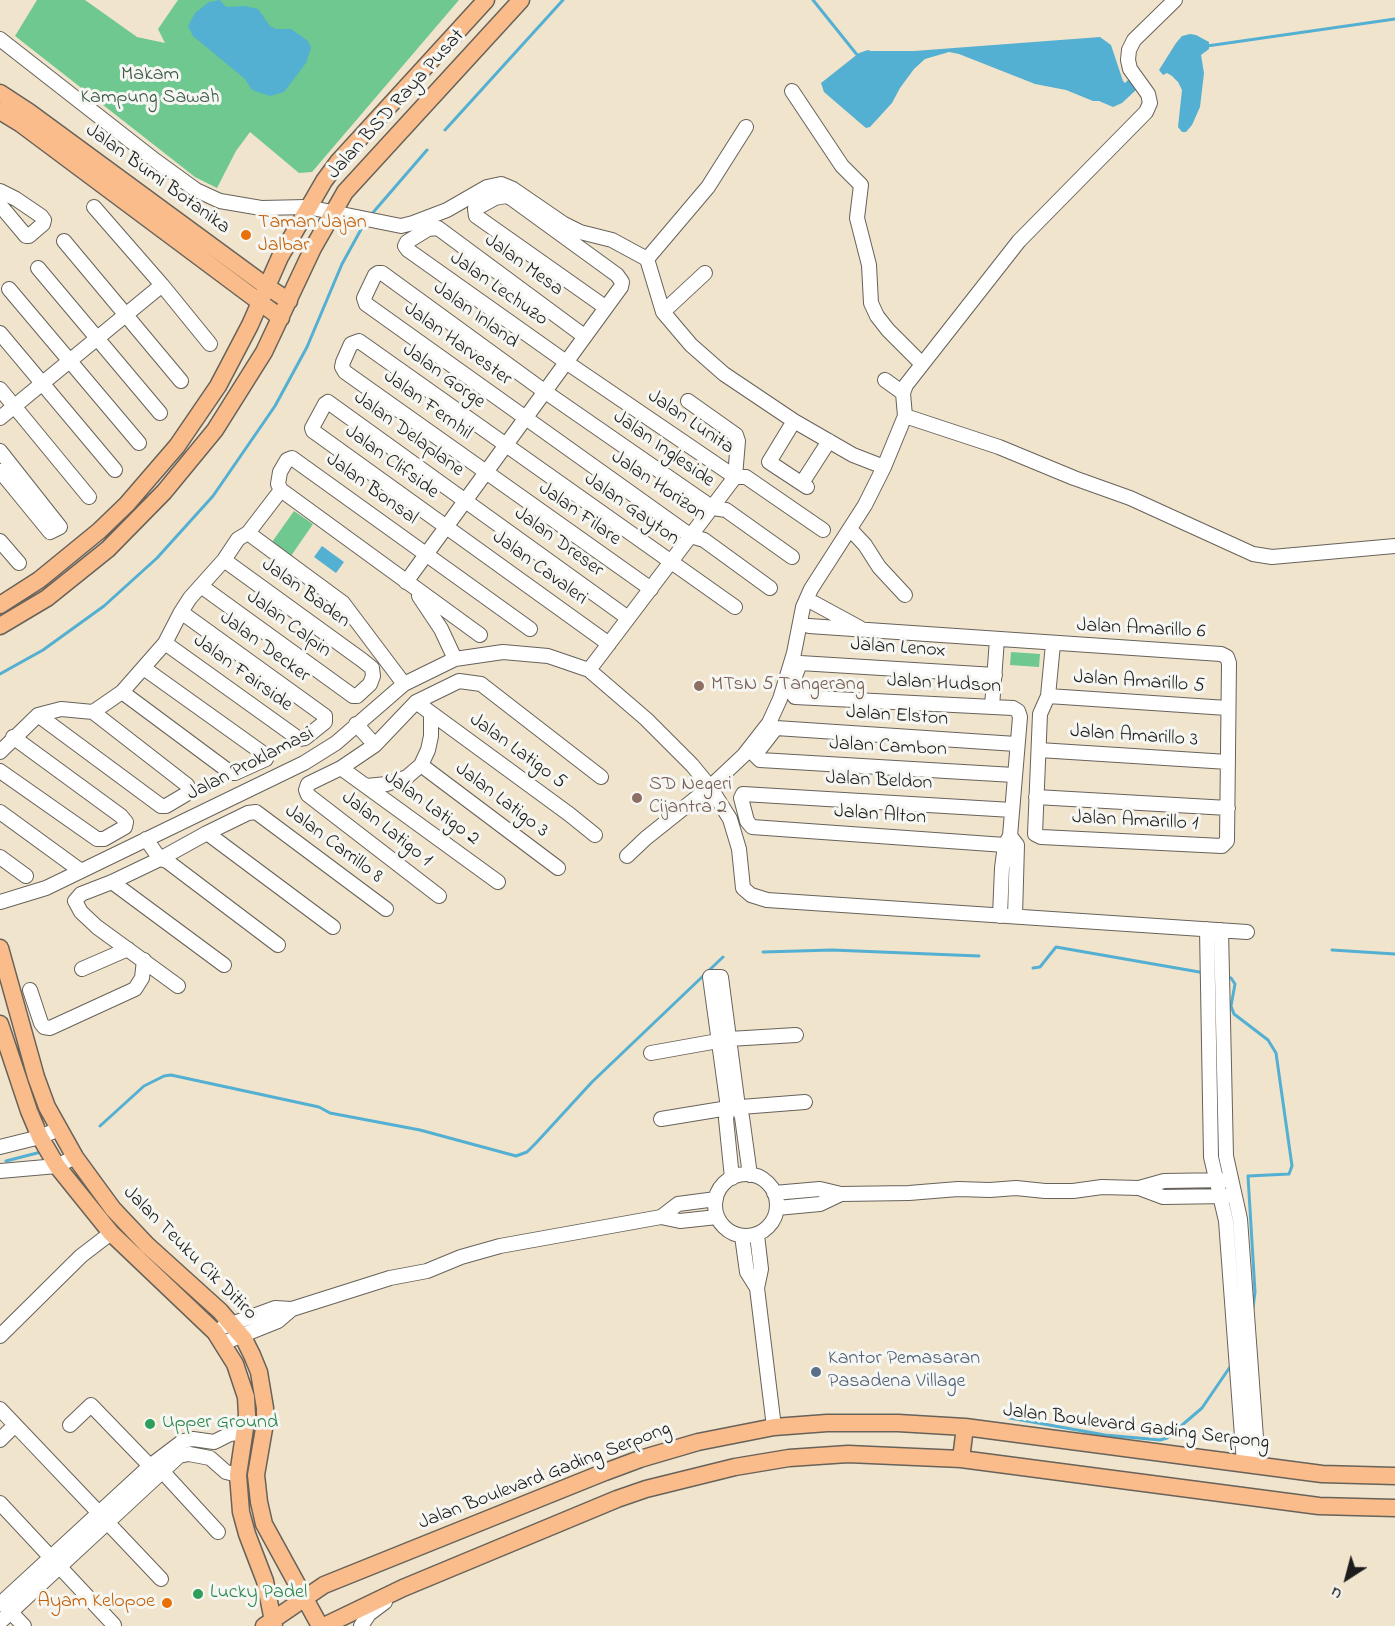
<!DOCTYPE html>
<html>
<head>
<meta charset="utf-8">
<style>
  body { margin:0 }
  #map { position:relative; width:1395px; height:1626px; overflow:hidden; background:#f1e4cd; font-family:"Indie Flower",sans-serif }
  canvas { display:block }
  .north { position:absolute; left:1317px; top:1548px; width:60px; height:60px; -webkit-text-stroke:4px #f6f6f2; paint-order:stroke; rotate:216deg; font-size:16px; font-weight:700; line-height:24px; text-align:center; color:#1c1c1c }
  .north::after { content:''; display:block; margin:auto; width:21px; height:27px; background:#1c1c1c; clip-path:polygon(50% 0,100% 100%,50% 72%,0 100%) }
</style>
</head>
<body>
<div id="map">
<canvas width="1395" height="1626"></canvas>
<div class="north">U</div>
</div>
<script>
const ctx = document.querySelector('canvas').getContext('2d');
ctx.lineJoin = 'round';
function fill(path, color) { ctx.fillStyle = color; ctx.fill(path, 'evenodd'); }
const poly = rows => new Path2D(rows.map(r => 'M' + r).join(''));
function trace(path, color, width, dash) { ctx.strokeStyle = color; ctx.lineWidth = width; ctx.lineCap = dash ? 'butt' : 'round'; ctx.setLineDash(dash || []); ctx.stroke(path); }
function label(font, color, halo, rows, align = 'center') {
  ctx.font = font + ' "Indie Flower",sans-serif'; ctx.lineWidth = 6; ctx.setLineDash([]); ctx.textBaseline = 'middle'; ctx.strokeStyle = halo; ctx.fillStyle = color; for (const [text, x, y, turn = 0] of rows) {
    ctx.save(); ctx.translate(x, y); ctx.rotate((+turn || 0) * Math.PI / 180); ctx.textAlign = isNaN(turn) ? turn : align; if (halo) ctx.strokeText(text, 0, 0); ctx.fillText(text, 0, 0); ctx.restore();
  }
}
const green = poly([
  [37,0,85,0,137,37,165,43,158,29,178,0,459,0,312,172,299,173,250,132,236,151,217,188,195,177,15,36],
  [294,511,313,524,291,556,272,542],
  [1011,652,1040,654,1039,667,1010,665]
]);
const water = poly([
  [220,0,226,7,245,6,258,9,270,26,276,29,291,29,308,41,311,48,306,63,284,92,270,96,252,90,245,79,193,36,188,26,195,13,209,2],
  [1190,34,1196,35,1209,42,1209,49,1201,55,1204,73,1200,107,1192,125,1186,132,1182,132,1178,127,1182,90,1178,82,1172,76,1167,73,1163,75,1159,70,1176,43,1182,36],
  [1100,37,1111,45,1123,81,1125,83,1129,79,1136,90,1122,103,1113,107,1099,101,1093,101,1066,90,1035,84,959,54,949,52,925,59,914,69,900,88,892,103,870,127,866,128,860,123,824,92,821,83,859,53,868,50,871,51,914,51],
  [322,546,344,562,336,573,314,557]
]);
const stream = poly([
  [813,0,858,56],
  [1207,46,1395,19],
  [445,130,563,0],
  [370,216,427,150],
  [0,674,43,650,104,606,157,558,213,496,275,406,307,347,342,264,364,224],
  [1332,950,1395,954],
  [763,952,832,950,979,956],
  [1033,968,1040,967,1056,947,1205,973],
  [1226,977,1231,978,1235,984,1231,1006,1234,1014,1268,1040,1276,1053,1292,1166,1289,1174,1248,1176,1255,1292,1253,1308],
  [100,1126,144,1086,164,1076,171,1075,319,1107,330,1113,420,1130,516,1156,527,1152,536,1143,592,1082,723,957],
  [6,1161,41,1152],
  [1010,1418,1105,1435,1160,1440,1167,1438,1202,1408,1232,1364]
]);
const minor = poly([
  [0,39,156,161,196,190,220,201,261,208,307,207,401,226,413,223,447,210,487,187,501,184,513,189,564,224,580,232,612,240,647,259,663,312,691,345,724,374,794,421,853,455,884,467],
  [792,91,842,166,861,185,857,218,869,265,871,303,877,316,888,330,922,364],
  [0,191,16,199,41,216,44,220,43,224,29,236,26,236,0,205],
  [94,207,162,285,210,344],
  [64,241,181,381],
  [647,259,708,187,746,127],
  [38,268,160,413],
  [9,289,139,443],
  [663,312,705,273],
  [0,333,115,470],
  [584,336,438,228,428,229,407,242,405,246,408,250,566,362,735,477,746,477,823,530],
  [885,380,903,393],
  [0,389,89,497],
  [905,416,999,447,1074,478,1130,498,1253,554,1272,557,1395,546],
  [0,418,162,285],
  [794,421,769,462,807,487],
  [0,451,60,527,50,532,0,471],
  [802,483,829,441],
  [281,490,278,484,280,472,287,460,292,458,530,629],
  [281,490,480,635],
  [850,529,865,545,879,567,905,595],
  [248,533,343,603,404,684],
  [0,541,19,563],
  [406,582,621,287,622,282,617,275,511,198,506,196,495,198,475,209,476,216,605,307],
  [201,586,353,696,357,696,370,684,373,676,372,668,362,660,224,560],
  [770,588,704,540,691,536,366,304,364,298,375,275,378,273,382,273,544,391,713,508,726,510,792,557],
  [651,589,345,372,342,367,343,362,351,344,359,341,735,607],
  [419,596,441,629,455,659],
  [814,603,860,628],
  [809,626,1221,654,1227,657,1229,663,1227,841,1222,846,1041,837,1035,834,1040,714,1048,696,1053,644],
  [165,643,299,739,305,738,325,722,325,716,181,612],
  [609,644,313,431,312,428,325,404,328,402,628,618],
  [589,670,735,477,738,441,736,435,688,401],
  [995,675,800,663,790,690,795,697,1013,708,1018,711,1020,717,1010,836,1005,845,1002,868,1000,916],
  [122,692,231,773,235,773,266,759,264,754,145,669],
  [1048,696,1227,708],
  [416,702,569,814,595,835],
  [992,707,997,639],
  [38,715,161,806,166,806,188,793,190,790,187,785,93,712],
  [356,724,375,745],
  [1039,750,1228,762],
  [0,752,38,715,61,709,93,712,122,692,165,643,181,612,190,598,224,560,238,539,248,533,281,490],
  [421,765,558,868],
  [341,768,498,882],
  [0,771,97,839,104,839,125,827,126,822,121,816,13,737],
  [1014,775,760,760,755,755,776,728,1016,744],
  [366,786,387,784,407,777,421,765,428,750,431,736,431,713],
  [1036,797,1228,808],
  [0,812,81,871],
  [207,833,333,927],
  [1010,836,1017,845,1015,916],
  [146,839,160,859,167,861,278,945],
  [1005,845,752,827,747,821,741,798,743,794,1012,810],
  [627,856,646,838,710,787,744,755,769,723,780,699,794,653,803,607,811,589,865,505,884,467,905,416,903,393,906,385,1019,241,1146,112,1150,103,1148,94,1130,69,1128,60,1129,50,1134,40,1175,0],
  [0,857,26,876],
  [112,882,224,965],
  [439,896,308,795,306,790,308,784,341,768,375,745,416,702,459,681,481,684,601,777],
  [0,902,46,888,304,763,336,743,404,684,455,659,503,652,548,656,589,670,646,719,692,765,710,787,730,819,739,849,743,888,751,895,767,900,1247,932],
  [1207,929,1211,1157,1226,1221,1244,1463],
  [1221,930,1226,1156,1240,1219,1258,1465],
  [82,969,128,949],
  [178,986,97,927,81,912,75,901,81,894,112,882,160,859,207,833,248,813,256,812,386,909],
  [30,990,41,1023,44,1027,50,1028,135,989,142,978,144,960],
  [651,1053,729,1039,796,1035],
  [661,1119,728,1108,805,1102],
  [0,1147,40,1137,59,1129],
  [0,1171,57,1166,75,1157],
  '715 1205a31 31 0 1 1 62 0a31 31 0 1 1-62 0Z',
  [732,1178,726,1119,728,1108,710,977,721,977,738,1107,742,1117,750,1175],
  [1139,1188,1164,1181,1226,1180],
  [774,1193,820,1189,841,1194,909,1193,958,1189,990,1190,1016,1188,1045,1191,1073,1191,1102,1187,1139,1188,1163,1197,1228,1196],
  [777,1208,820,1204,841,1194],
  [661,1217,678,1204,716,1199],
  [757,1235,761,1269,757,1288,774,1427],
  [742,1236,747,1272,757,1288],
  [223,1327,275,1308,292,1309,390,1278,427,1271,461,1257,500,1246,661,1217,680,1221,717,1217],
  [0,1336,81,1256,111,1233],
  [223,1343,278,1321,292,1309],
  [0,1409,99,1513],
  [70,1425,91,1405,150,1466,162,1471,218,1532],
  [0,1440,15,1425],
  [0,1503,114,1625],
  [107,1522,161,1579],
  [0,1604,150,1466,183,1441,193,1439,214,1442,230,1434,245,1432],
  [5,1606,24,1626],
  [0,1622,179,1456,189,1454,210,1458,226,1472,238,1475],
  [361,1626,369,1614,385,1602]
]);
const major = poly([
  [0,93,29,112,266,286,289,301],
  [0,111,21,124,281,318],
  [0,605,39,580,99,531,127,504,177,446,218,386,228,367,250,325,280,257,324,181,338,162,486,0],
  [0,626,47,598,108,549,164,492,215,430,264,352,313,248,345,192,521,0],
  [0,948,36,1077,47,1107,75,1157,113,1209,147,1245,220,1311,244,1339,252,1355,259,1372,265,1408,265,1423,256,1475,259,1502,264,1524,320,1626],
  [0,1024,29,1111,40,1137,57,1166,111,1233,215,1332,235,1364,246,1397,247,1415,238,1475,241,1512,247,1534,265,1581,274,1626],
  [961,1459,965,1427],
  [264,1626,324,1585,605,1472,640,1459,698,1442,774,1427,827,1423,898,1423,965,1427,1322,1474,1395,1476],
  [324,1626,403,1588,617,1499,646,1489,735,1467,789,1458,848,1454,961,1459,1319,1506,1395,1508]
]);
const markers = [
  [246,235,6,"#e8710a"],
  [699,686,6,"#8d6e63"],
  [637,798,6,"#8d6e63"],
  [816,1372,6,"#5c6f8a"],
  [150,1424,6,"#2e9e5b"],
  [198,1594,6,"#2e9e5b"],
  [167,1603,6,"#e8710a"]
];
const parkNames = [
  ["Makam",150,76],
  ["Kampung Sawah",150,99]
];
const streetNames = [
  ["Jalan BSD Raya Pusat",397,105,-48],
  ["Jalan Bumi Botanika",157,180,36],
  ["Jalan Mesa",523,266,36],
  ["Jalan Lechuzo",498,290,35],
  ["Jalan Inland",475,316,36],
  ["Jalan Harvester",457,345,36],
  ["Jalan Gorge",443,377,36],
  ["Jalan Fernhil",427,406,36],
  ["Jalan Lunita",690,423,34],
  ["Jalan Delaplane",408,435,36],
  ["Jalan Ingleside",663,450,35],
  ["Jalan Clifside",391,463,36],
  ["Jalan Horizon",658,487,34],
  ["Jalan Bonsal",371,490,36],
  ["Jalan Gayton",631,510,35],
  ["Jalan Filare",579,515,35],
  ["Jalan Dreser",558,543,36],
  ["Jalan Cavaleri",539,569,36],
  ["Jalan Baden",305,594,36],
  ["Jalan Calpin",288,625,36],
  ["Jalan Amarillo 6",1141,630,3],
  ["Jalan Decker",264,648,36],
  ["Jalan Lenox",898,649,4],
  ["Jalan Fairside",242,674,36],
  ["Jalan Amarillo 5",1139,683,4],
  ["Jalan Hudson",944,685,3],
  ["Jalan Elston",897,717,4],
  ["Jalan Amarillo 3",1134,737,4],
  ["Jalan Cambon",888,748,3],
  ["Jalan Latigo 5",517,752,36],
  ["Jalan Proklamasi",251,765,-27],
  ["Jalan Beldon",879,782,3],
  ["Jalan Latigo 3",501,801,37],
  ["Jalan Latigo 2",431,809,36],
  ["Jalan Alton",880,816,4],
  ["Jalan Amarillo 1",1135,822,3],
  ["Jalan Latigo 1",386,830,38],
  ["Jalan Carrillo 8",333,845,37],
  ["Jalan Teuku Cik Ditiro",189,1254,45],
  ["Jalan Boulevard Gading Serpong",1136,1428,7],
  ["Jalan Boulevard Gading Serpong",545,1477,-21]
];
const foodNames = [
  ["Taman Jajan",258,224],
  ["Jalbar",258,247],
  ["Ayam Kelopoe",155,1603,"right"]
];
const educationNames = [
  ["MTsN 5 Tangerang",711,686],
  ["SD Negeri",649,786],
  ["Cijantra 2",649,809]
];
const serviceNames = [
  ["Kantor Pemasaran",828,1360],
  ["Pasadena Village",828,1383]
];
const leisureNames = [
  ["Upper Ground",162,1424],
  ["Lucky Padel",210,1594]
];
fill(green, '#6ec88f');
fill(water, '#54b0d2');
trace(stream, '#54b0d2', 3);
trace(minor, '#67625a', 16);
trace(major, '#67625a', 19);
trace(minor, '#fff', 14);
trace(major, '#f9bc8a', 16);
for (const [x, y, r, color] of markers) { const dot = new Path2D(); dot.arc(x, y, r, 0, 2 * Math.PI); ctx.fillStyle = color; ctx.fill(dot); trace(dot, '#f6f6f2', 2); }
label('20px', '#395844', '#f6f6f2', parkNames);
label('20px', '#1c1c1c', '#f6f6f2', streetNames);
label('20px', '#c56008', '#f6f6f2', foodNames, 'left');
label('20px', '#785e54', '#f6f6f2', educationNames, 'left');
label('20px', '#4e5e75', '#f6f6f2', serviceNames, 'left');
label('20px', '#27864d', '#f6f6f2', leisureNames, 'left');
</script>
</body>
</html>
